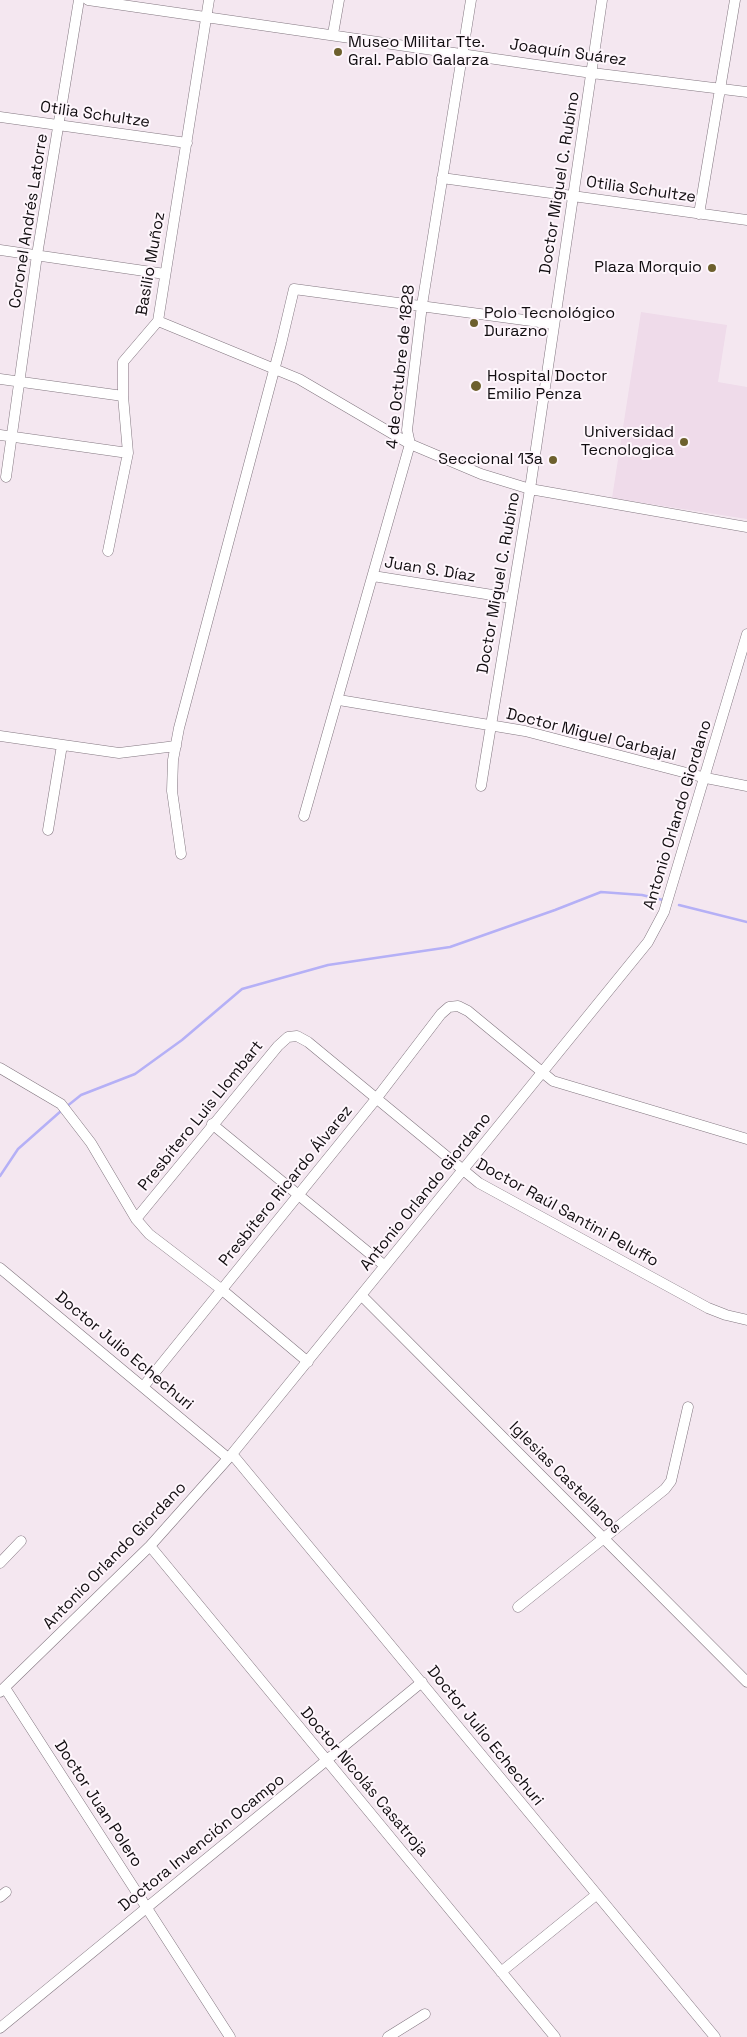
<!DOCTYPE html>
<html>
<head>
<meta charset="utf-8">
<style>
  body { margin:0 }
  canvas { display:block; background:#f4e7f0 }
</style>
</head>
<body>
<canvas width="747" height="2037"></canvas>
<script>
const ctx = document.querySelector('canvas').getContext('2d');
ctx.lineJoin = 'round';
function fill(path, color) { ctx.fillStyle = color; ctx.fill(path, 'evenodd'); }
const poly = rows => new Path2D(rows.map(r => 'M' + r).join(''));
function trace(path, color, width, dash) { ctx.strokeStyle = color; ctx.lineWidth = width; ctx.lineCap = dash ? 'butt' : 'round'; ctx.setLineDash(dash || []); ctx.stroke(path); }
function label(font, color, halo, rows, align = 'center') {
  ctx.font = font + ' "Space Grotesk",sans-serif'; ctx.lineWidth = 4; ctx.setLineDash([]); ctx.textBaseline = 'middle'; ctx.strokeStyle = halo; ctx.fillStyle = color; for (const [text, x, y, turn = 0] of rows) {
    ctx.save(); ctx.translate(x, y); ctx.rotate((+turn || 0) * Math.PI / 180); ctx.textAlign = isNaN(turn) ? turn : align; if (halo) ctx.strokeText(text, 0, 0); ctx.fillText(text, 0, 0); ctx.restore();
  }
}
const built = poly([
  [641,312,727,325,718,382,747,387,747,519,612,498]
]);
const stream = poly([
  [679,905,747,922],
  [66,1107,81,1095,135,1074,182,1040,242,989,328,965,450,947,555,910,601,892,642,895,663,900],
  [0,1176,18,1149,61,1111]
]);
const street = poly([
  [88,0,592,73,747,92],
  [333,34,339,0],
  [0,117,187,143],
  [442,178,747,220],
  [699,214,735,0],
  [0,250,165,274],
  [158,321,299,379,410,444,481,474,530,489,747,527],
  [0,379,123,396],
  [0,435,128,453],
  [6,477,37,255,79,0],
  [108,551,128,453,123,396,123,362,158,321,209,0],
  [373,576,511,598],
  [339,700,525,731,706,778,747,786],
  [0,736,119,753,176,746],
  [481,786,530,489,602,0],
  [304,816,410,444,407,430,422,305,471,0],
  [48,830,62,745],
  [181,854,172,791,173,760,179,728,281,344,294,289,554,324],
  [0,1068,61,1104,91,1143,136,1219,149,1234,221,1289,308,1362],
  [212,1124,385,1266],
  [136,1219,278,1046,288,1037,297,1036,308,1042,479,1183,708,1308,726,1315,747,1320],
  [0,1268,228,1458],
  [361,1295,747,1682],
  [143,1387,376,1099,441,1014,449,1007,458,1006,468,1011,553,1081,747,1139],
  [232,1454,715,2037],
  [150,1546,555,2037],
  [0,1563,21,1541],
  [518,1607,665,1489,671,1481,688,1407],
  [5,1688,230,2037],
  [0,1692,150,1546,232,1454,648,942,664,912,747,634],
  [0,1897,6,1892],
  [501,1972,596,1895],
  [0,2028,422,1682],
  [388,2037,425,2014]
]);
const markers = [
  [338,52,5,"#6d602d"],
  [712,268,5,"#6d602d"],
  [474,323,5,"#6d602d"],
  [476,386,6,"#6d602d"],
  [684,442,5,"#6d602d"],
  [553,460,5,"#6d602d"]
];
const poiNames = [
  ["Museo Militar Tte.",348,43],
  ["Gral. Pablo Galarza",348,61],
  ["Plaza Morquio",702,268,"right"],
  ["Polo Tecnológico",484,314],
  ["Durazno",484,332],
  ["Hospital Doctor",487,377],
  ["Emilio Penza",487,395],
  ["Universidad",674,433,"right"],
  ["Tecnologica",674,451,"right"],
  ["Seccional 13a",543,460,"right"]
];
const streetNames = [
  ["Joaquín Suárez",568,53,8],
  ["Otilia Schultze",95,115,8],
  ["Doctor Miguel C. Rubino",560,183,-81],
  ["Otilia Schultze",641,190,8],
  ["Coronel Andrés Latorre",29,221,-81],
  ["Basilio Muñoz",151,264,-80],
  ["4 de Octubre de 1828",401,367,-84],
  ["Juan S. Díaz",430,570,9],
  ["Doctor Miguel C. Rubino",499,583,-80],
  ["Doctor Miguel Carbajal",591,735,14],
  ["Antonio Orlando Giordano",678,815,-73],
  ["Presbítero Luis Llombart",201,1116,-51],
  ["Presbítero Ricardo Álvarez",286,1186,-51],
  ["Antonio Orlando Giordano",426,1192,-51],
  ["Doctor Raúl Santini Peluffo",567,1213,29],
  ["Doctor Julio Echechuri",124,1351,40],
  ["Iglesias Castellanos",565,1478,45],
  ["Antonio Orlando Giordano",115,1556,-46],
  ["Doctor Julio Echechuri",485,1736,51],
  ["Doctor Nicolás Casatroja",364,1782,50],
  ["Doctor Juan Polero",98,1804,57],
  ["Doctora Invención Ocampo",202,1843,-39]
];
fill(built, '#efdbea');
trace(stream, '#b5b0f6', 2.5);
trace(street, '#837780', 11);
trace(street, '#fff', 10);
for (const [x, y, r, color] of markers) { const dot = new Path2D(); dot.arc(x, y, r, 0, 2 * Math.PI); ctx.fillStyle = color; ctx.fill(dot); trace(dot, '#fef6fc', 2); }
label('16px', '#110d10', '#fef6fc', poiNames, 'left');
label('16px', '#110d10', '#fef6fc', streetNames);
</script>
</body>
</html>
